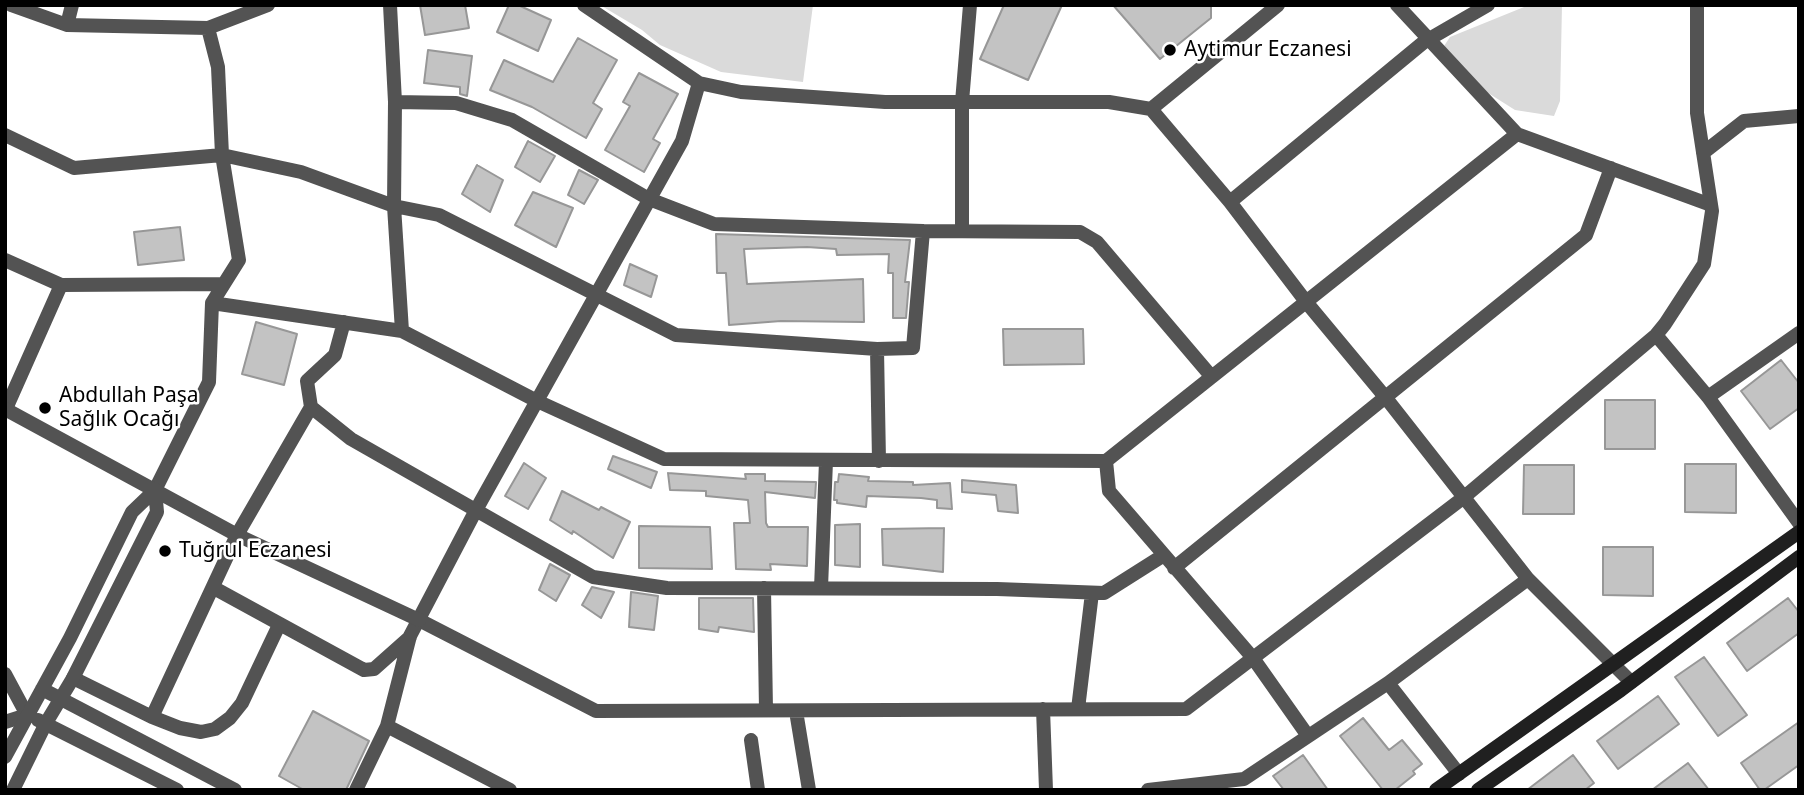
<!DOCTYPE html>
<html>
<head>
<meta charset="utf-8">
<style>
  body { margin:0 }
  #map { position:relative; width:1804px; height:795px; overflow:hidden; background:#fff; font-family:"Noto Sans",sans-serif }
  canvas { display:block }
  .frame { position:absolute; inset:0; border:7px solid #000; pointer-events:none }
</style>
</head>
<body>
<div id="map">
<canvas width="1804" height="795"></canvas>
<div class="frame"></div>
</div>
<script>
const ctx = document.querySelector('canvas').getContext('2d');
ctx.lineJoin = 'round';
function fill(path, color) { ctx.fillStyle = color; ctx.fill(path, 'evenodd'); }
const poly = rows => new Path2D(rows.map(r => 'M' + r).join(''));
function trace(path, color, width, dash) { ctx.strokeStyle = color; ctx.lineWidth = width; ctx.lineCap = dash ? 'butt' : 'round'; ctx.setLineDash(dash || []); ctx.stroke(path); }
function label(font, color, halo, rows, align = 'center') {
  ctx.font = font + ' "Noto Sans",sans-serif'; ctx.lineWidth = 5; ctx.setLineDash([]); ctx.textBaseline = 'middle'; ctx.strokeStyle = halo; ctx.fillStyle = color; for (const [text, x, y, turn = 0] of rows) {
    ctx.save(); ctx.translate(x, y); ctx.rotate((+turn || 0) * Math.PI / 180); ctx.textAlign = isNaN(turn) ? turn : align; if (halo) ctx.strokeText(text, 0, 0); ctx.fillText(text, 0, 0); ctx.restore();
  }
}
const green = poly([
  [600,5,813,5,803,82,721,72,660,45,642,30],
  [1529,5,1562,5,1560,101,1554,116,1515,110,1485,91,1444,46,1450,37]
]);
const building = poly([
  [420,5,465,5,469,28,425,35,420,5],
  [509,5,518,5,551,20,538,51,497,32,509,5],
  [1004,5,1062,5,1028,80,980,59,1004,5],
  [1113,5,1211,5,1211,18,1160,59,1113,5],
  [578,38,617,60,593,103,602,109,586,138,532,107,490,90,504,60,553,82,578,38],
  [428,50,472,56,467,96,460,94,460,87,424,83,428,50],
  [639,73,678,94,653,139,660,143,644,172,605,150,630,106,623,102,639,73],
  [528,141,555,156,540,182,515,167,528,141],
  [477,165,503,180,490,212,462,194,477,165],
  [579,170,598,180,584,204,568,195,579,170],
  [533,192,573,208,556,247,515,225,533,192],
  [180,227,184,260,138,265,134,232,180,227],
  [716,234,910,240,905,282,909,282,906,318,893,318,893,273,888,273,889,254,837,255,836,249,807,247,744,249,747,284,863,279,864,322,781,321,729,325,726,273,717,273,716,234],
  [630,264,657,276,651,297,624,285,630,264],
  [256,322,297,334,284,385,242,374,256,322],
  [1003,329,1083,329,1084,364,1004,365,1003,329],
  [1781,360,1799,383,1799,408,1770,429,1741,391,1781,360],
  [1605,400,1655,400,1655,449,1605,449,1605,400],
  [613,456,657,472,651,488,608,469,613,456],
  [524,463,546,478,528,509,505,496,524,463],
  [1685,464,1736,464,1736,513,1685,512,1685,464],
  [1524,465,1574,465,1574,514,1523,514,1524,465],
  [668,473,746,479,745,474,765,474,765,481,816,482,815,498,765,492,766,523,768,527,808,527,807,566,770,564,771,570,736,569,734,523,750,523,748,500,706,496,706,491,670,490,668,473],
  [839,474,869,477,868,481,913,482,913,485,950,483,952,509,937,508,937,500,921,498,867,496,866,507,837,503,837,500,834,500,835,482,838,482,839,474],
  [962,480,1016,485,1018,513,998,511,996,495,962,492,962,480],
  [562,491,599,510,601,507,630,522,613,558,573,531,572,534,550,520,562,491],
  [860,524,860,567,835,565,835,525,860,524],
  [639,526,710,527,712,569,639,568,639,526],
  [944,528,943,572,883,565,882,529,944,528],
  [1603,547,1653,547,1653,596,1603,595,1603,547],
  [550,564,570,575,556,601,539,590,550,564],
  [592,587,614,592,601,618,582,605,592,587],
  [631,592,658,596,654,630,629,627,631,592],
  [699,598,753,598,754,632,719,627,718,632,699,629,699,598],
  [1788,598,1799,612,1799,633,1747,671,1727,643,1788,598],
  [1704,657,1747,715,1718,736,1675,677,1704,657],
  [1658,696,1679,724,1618,769,1597,741,1658,696],
  [313,711,369,741,346,790,304,790,279,776,313,711],
  [1363,718,1389,750,1402,740,1422,764,1413,771,1415,774,1395,790,1383,790,1340,736,1363,718],
  [1799,722,1799,765,1764,790,1760,790,1741,763,1799,722],
  [1303,755,1328,790,1284,790,1273,776,1303,755],
  [1573,755,1594,783,1585,790,1527,790,1573,755],
  [1688,763,1709,790,1652,790,1688,763]
]);
const minor = poly([
  [11,5,67,25,208,28,218,67,222,155,301,172,394,206,439,215,676,335,877,349],
  [390,5,395,102,394,206,402,331,537,401,664,459,1106,461,1517,134,1711,205],
  [584,5,699,83,741,92,885,102,1109,102,1151,109,1230,202,1307,303,1386,398,1528,579,1631,682],
  [1397,5,1517,134],
  [67,25,72,5],
  [208,28,268,5],
  [395,102,456,103,512,120,649,199,714,224,923,231,1080,232,1097,242,1211,376],
  [1151,109,1278,5],
  [5,135,74,168,222,155,239,260,212,303],
  [1703,153,1744,121,1799,116],
  [1230,202,1424,42,1488,5],
  [962,231,962,102,970,5],
  [5,260,61,285,223,284],
  [1656,335,1708,397,1799,523],
  [1708,397,1799,333],
  [311,407,351,439,593,577,667,588,997,589,1104,593,1164,555],
  [5,411,61,285],
  [879,461,877,349,913,348,923,231],
  [1106,461,1109,491,1253,658,1308,736],
  [155,490,209,382,212,303,402,331],
  [1174,568,1586,235,1611,168],
  [214,588,364,670,374,669,410,637],
  [764,588,766,710],
  [821,588,826,461],
  [419,620,596,711,1186,709,1463,498,1656,335,1665,324,1704,264,1712,211,1697,113,1697,5],
  [5,674,27,715,5,722],
  [73,678,152,717,180,728,201,732,215,729,230,718,242,703,279,625],
  [1388,683,1459,774],
  [1043,709,1046,790],
  [1078,709,1092,593],
  [796,711,809,790],
  [152,717,237,535,311,407,307,381,335,355,344,322],
  [387,726,510,790],
  [751,740,758,790],
  [356,790,387,726,410,636,476,510,682,141,699,83],
  [1148,790,1244,779,1388,683,1528,579]
]);
const tertiary = poly([
  [5,409,237,535,419,620],
  [42,689,235,790],
  [38,720,177,790],
  [5,757,70,638,132,512,155,490],
  [13,790,46,723,73,678,157,512,155,490]
]);
const secondary = poly([
  [1436,790,1799,532],
  [1478,790,1621,690,1799,557]
]);
const markers = [
  [1170,50,7,"#000"],
  [45,408,7,"#000"],
  [165,551,7,"#000"]
];
const poiNames = [
  ["Aytimur Eczanesi",1184,50],
  ["Abdullah Paşa",59,396],
  ["Sağlık Ocağı",59,420],
  ["Tuğrul Eczanesi",179,551]
];
fill(green, '#dadada');
fill(building, '#c3c3c3');
trace(building, '#979797', 2);
trace(minor, '#535353', 14);
trace(tertiary, '#535353', 14);
trace(secondary, '#202020', 14);
for (const [x, y, r, color] of markers) { const dot = new Path2D(); dot.arc(x, y, r, 0, 2 * Math.PI); ctx.fillStyle = color; ctx.fill(dot); trace(dot, '#fff', 2.5); }
label('21px', '#000', '#fff', poiNames, 'left');
</script>
</body>
</html>
